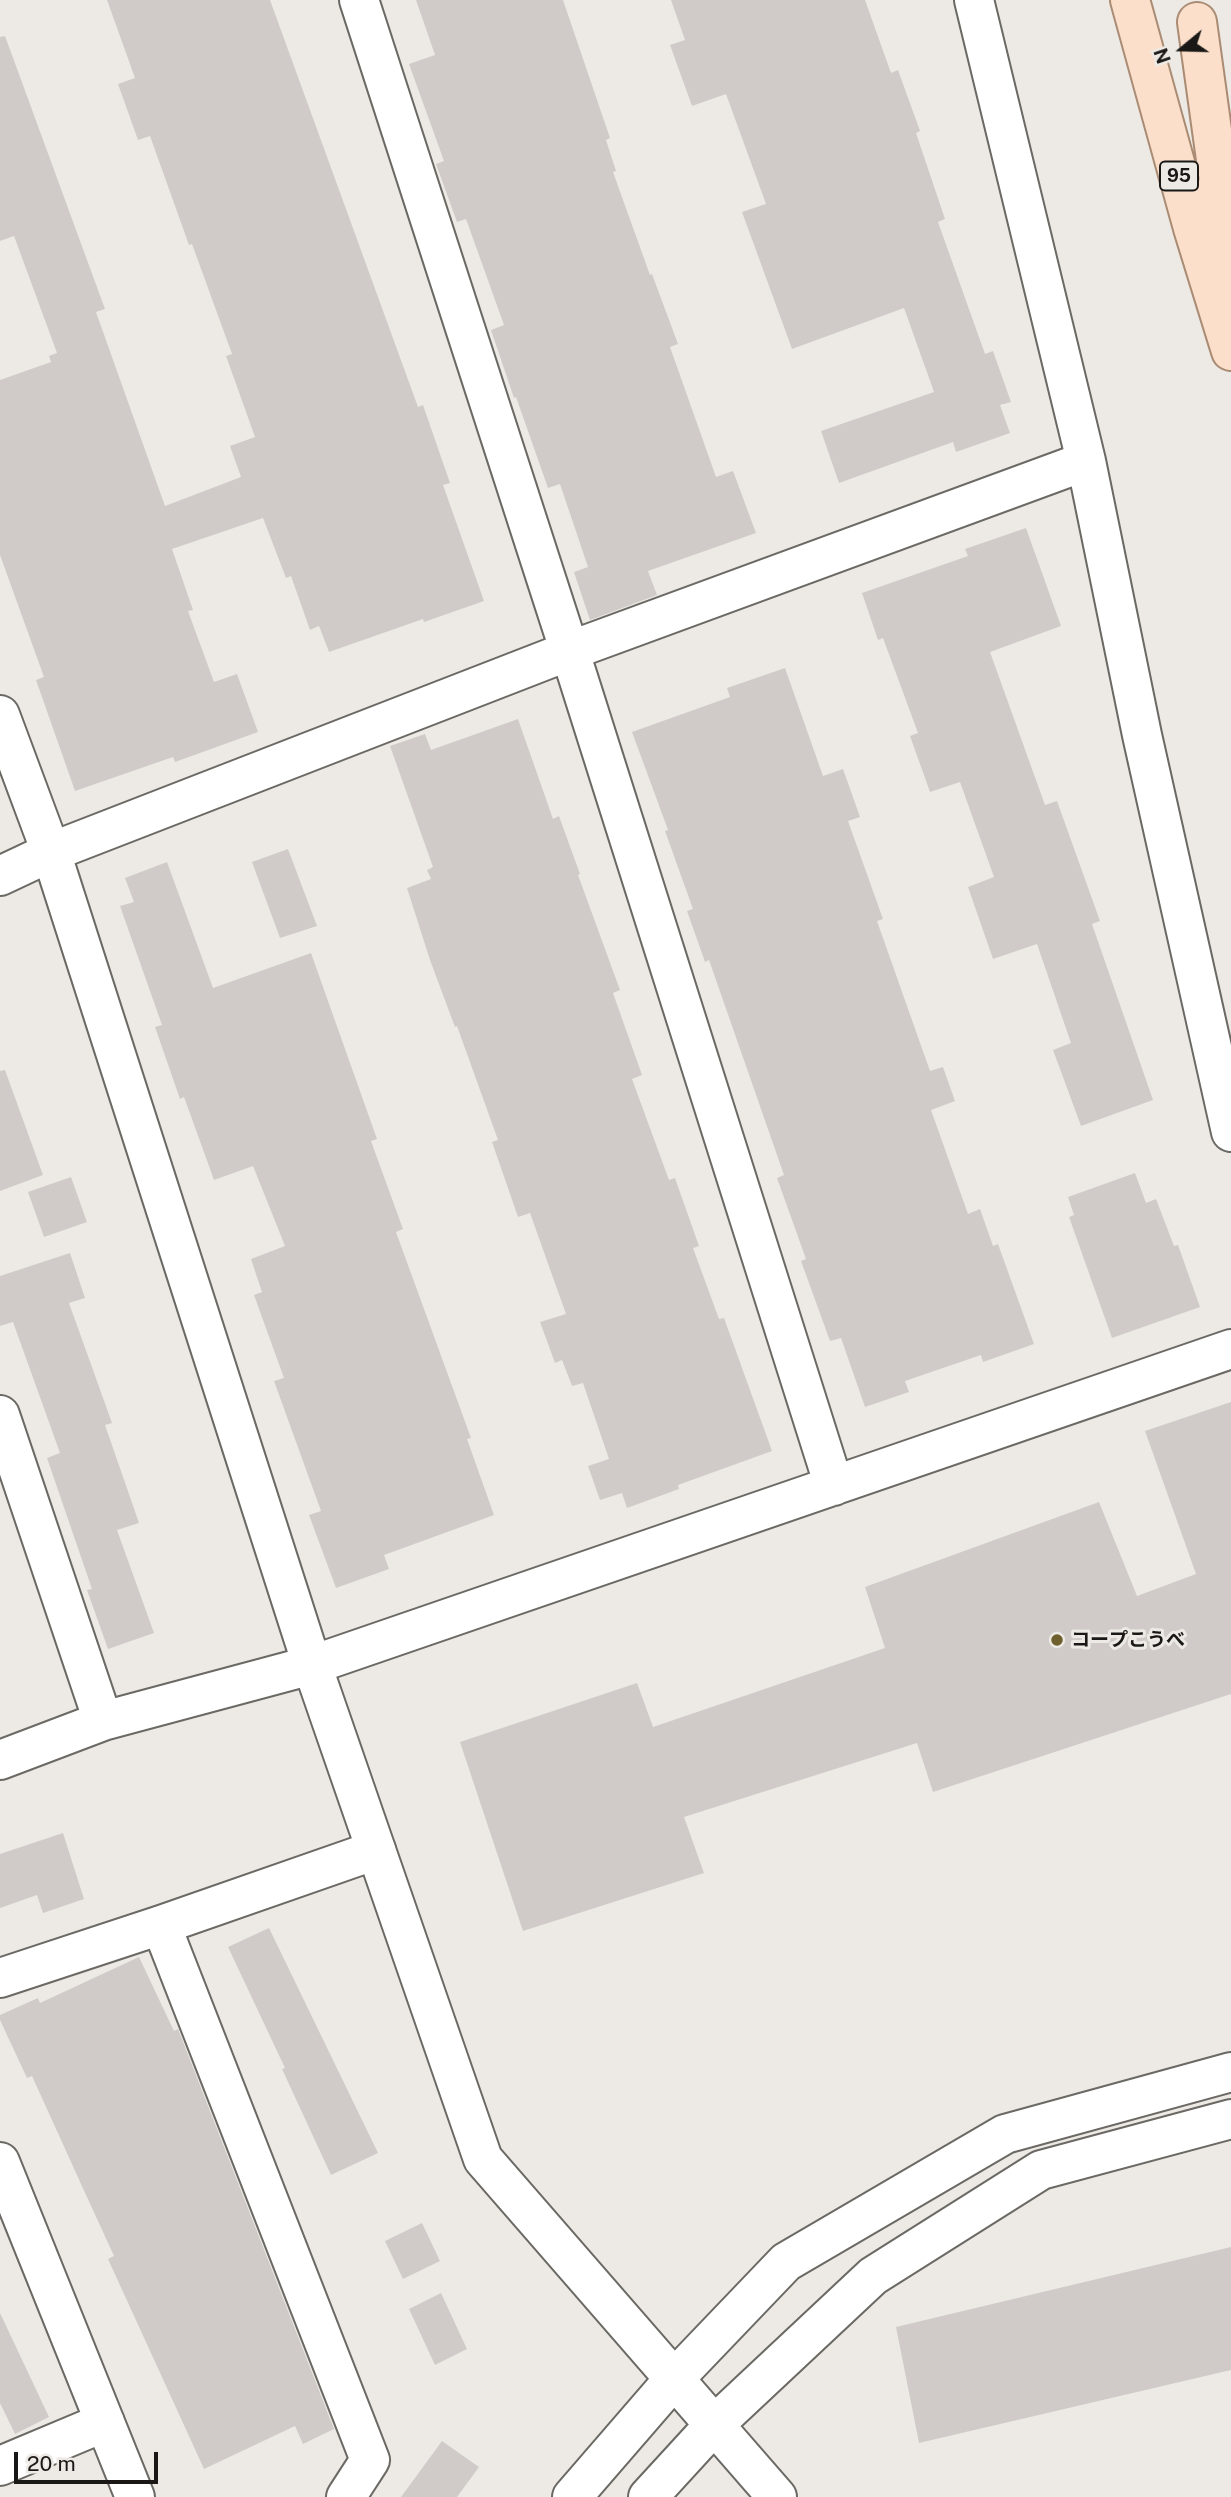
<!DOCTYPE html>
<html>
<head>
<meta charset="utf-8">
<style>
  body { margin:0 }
  #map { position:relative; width:1231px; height:2497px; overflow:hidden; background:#edeae5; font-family:"Public Sans",sans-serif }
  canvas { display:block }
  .north { position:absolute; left:1147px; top:14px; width:70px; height:70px; -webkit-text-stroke:5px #edeae5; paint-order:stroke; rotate:251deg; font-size:19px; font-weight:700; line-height:28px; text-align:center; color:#191816 }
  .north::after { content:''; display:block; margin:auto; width:24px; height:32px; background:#191816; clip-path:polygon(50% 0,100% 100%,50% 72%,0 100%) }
  .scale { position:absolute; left:14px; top:2452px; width:144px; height:32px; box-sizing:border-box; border:4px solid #191816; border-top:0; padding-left:9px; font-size:21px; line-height:24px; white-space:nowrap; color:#191816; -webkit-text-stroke:5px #edeae5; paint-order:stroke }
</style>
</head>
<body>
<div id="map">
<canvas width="1231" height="2497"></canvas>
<div class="north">N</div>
<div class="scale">20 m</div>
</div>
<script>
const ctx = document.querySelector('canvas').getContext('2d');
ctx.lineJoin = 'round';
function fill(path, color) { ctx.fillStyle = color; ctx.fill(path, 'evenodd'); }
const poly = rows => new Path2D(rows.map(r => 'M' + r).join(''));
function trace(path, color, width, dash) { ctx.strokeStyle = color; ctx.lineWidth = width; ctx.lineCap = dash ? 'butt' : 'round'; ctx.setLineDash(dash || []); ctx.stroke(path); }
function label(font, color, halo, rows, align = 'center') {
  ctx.font = font + ' "Public Sans","Noto Sans JP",sans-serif'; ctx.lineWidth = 6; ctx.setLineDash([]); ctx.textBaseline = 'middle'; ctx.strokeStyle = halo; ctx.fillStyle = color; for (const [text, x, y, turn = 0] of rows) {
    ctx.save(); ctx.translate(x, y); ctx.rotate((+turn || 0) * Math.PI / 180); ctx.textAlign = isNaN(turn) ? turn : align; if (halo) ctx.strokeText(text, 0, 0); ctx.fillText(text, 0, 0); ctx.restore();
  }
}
const building = poly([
  [107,0,270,0,418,407,423,405,450,483,443,485,484,601,424,622,423,619,329,652,319,626,310,630,291,576,286,578,263,518,172,549,193,610,188,611,214,682,237,674,258,732,175,762,173,757,75,791,36,680,44,677,0,555,0,380,51,362,49,356,57,353,14,236,0,241,0,37,5,36,105,309,96,312,165,506,241,477,230,446,255,437,226,356,232,354,192,244,189,245,150,136,138,140,118,84,135,78],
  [416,0,563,0,610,138,606,140,616,171,613,172,650,275,652,274,678,344,670,347,716,477,733,471,756,533,648,571,657,595,590,620,574,572,588,567,560,484,548,488,516,397,514,398,491,330,504,325,466,219,457,222,436,164,444,161,409,64,435,55],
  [671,0,865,0,891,73,898,70,920,131,916,133,945,219,938,222,985,354,993,351,1011,402,1000,405,1010,433,956,452,953,442,839,483,821,431,934,392,904,308,792,349,742,212,766,204,726,94,692,106,670,45,685,40],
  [1026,528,1061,626,990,652,1045,805,1057,801,1100,921,1092,924,1153,1100,1081,1126,1053,1050,1071,1043,1037,944,993,959,968,887,994,877,960,782,930,792,910,736,918,733,883,638,878,640,862,593,968,556,965,549],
  [785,668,823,776,843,769,860,817,848,821,883,919,877,921,930,1071,943,1067,955,1101,931,1110,968,1214,980,1209,993,1246,998,1244,1034,1344,983,1362,981,1355,905,1381,909,1392,865,1407,841,1338,830,1341,801,1261,806,1259,777,1178,784,1175,709,960,705,962,687,911,693,909,665,831,668,830,632,732,730,697,727,688],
  [518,719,553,819,559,816,580,874,578,875,620,990,613,993,642,1075,632,1079,669,1180,675,1178,699,1246,693,1248,719,1319,724,1318,772,1451,678,1485,679,1489,627,1508,622,1493,600,1500,588,1466,609,1459,583,1383,572,1386,562,1360,555,1363,540,1322,566,1314,530,1213,518,1217,492,1142,498,1140,457,1026,455,1027,430,960,407,888,431,879,427,870,433,867,390,746,425,734,431,750],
  [288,849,317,926,280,938,252,862],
  [167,862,213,988,311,953,377,1139,371,1141,403,1229,396,1232,471,1438,467,1439,494,1515,384,1555,389,1569,336,1588,309,1515,321,1511,274,1381,284,1378,254,1295,262,1292,251,1259,285,1246,253,1166,214,1180,184,1097,180,1099,155,1027,162,1025,120,906,134,902,125,878],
  [5,1070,43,1175,0,1191,0,1071],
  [1135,1173,1146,1203,1156,1199,1174,1246,1178,1245,1200,1307,1112,1338,1069,1217,1074,1215,1068,1197],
  [71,1177,87,1222,44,1237,28,1192],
  [70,1253,85,1298,69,1303,112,1423,105,1425,139,1523,117,1530,154,1633,108,1649,87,1590,92,1589,47,1458,60,1453,13,1322,0,1326,0,1276],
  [1231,1402,1231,1694,933,1792,917,1743,684,1817,704,1873,523,1931,460,1742,637,1683,653,1727,885,1648,865,1587,1099,1502,1137,1596,1196,1574,1145,1431],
  [63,1833,84,1899,43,1913,37,1895,0,1908,0,1854],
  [269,1928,378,2153,331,2175,282,2069,285,2068,228,1947],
  [139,1957,174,2031,178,2029,334,2429,303,2444,295,2426,204,2469,108,2259,114,2256,81,2184,32,2076,27,2078,0,2020,0,2015,38,1998,40,2003],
  [422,2223,440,2261,403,2279,385,2241],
  [1231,2247,1231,2370,919,2443,896,2327],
  [441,2293,467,2349,435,2365,409,2309],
  [0,2313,49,2417,15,2434,0,2403],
  [442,2441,479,2467,457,2497,401,2497]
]);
const minor = poly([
  [359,0,577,674,834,1486],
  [974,0,1086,461,1142,735,1231,1132],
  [0,876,51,852,569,651,1086,461],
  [0,1415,103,1721],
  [0,1760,103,1721,312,1665,1231,1349],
  [161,1925,370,2460,346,2497],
  [0,1978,161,1925,376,1850],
  [0,2162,135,2497],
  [0,2466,105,2422]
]);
const tertiary = poly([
  [0,715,51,852,312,1665,483,2159,777,2497],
  [572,2497,674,2379,786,2262,1005,2134,1231,2072],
  [648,2497,714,2425,873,2276,1041,2170,1231,2119]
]);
const primary = poly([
  [1130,0,1193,228,1231,351],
  [1197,22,1231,268]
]);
const markers = [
  [1057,1640,7,"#6f5f2c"]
];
const shields = [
  [1179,176,38]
];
const shieldNames = [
  ["95",1179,176]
];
const poiNames = [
  ["コープこうべ",1071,1640]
];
fill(building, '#d0cbc8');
trace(minor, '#6b6964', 42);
trace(tertiary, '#6b6964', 42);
trace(primary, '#aa8c74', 42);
trace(minor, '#fff', 38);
trace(tertiary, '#fff', 38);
trace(primary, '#fbdfca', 38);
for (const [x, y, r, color] of markers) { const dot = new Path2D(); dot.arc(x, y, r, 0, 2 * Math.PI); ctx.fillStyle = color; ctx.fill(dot); trace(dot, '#edeae5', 2.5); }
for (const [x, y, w] of shields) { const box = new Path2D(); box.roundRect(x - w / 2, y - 14.5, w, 29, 5); ctx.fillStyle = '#edeae5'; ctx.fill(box); trace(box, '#191816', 2); }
label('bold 18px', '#191816', null, shieldNames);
label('bold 19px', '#191816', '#edeae5', poiNames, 'left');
</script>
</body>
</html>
